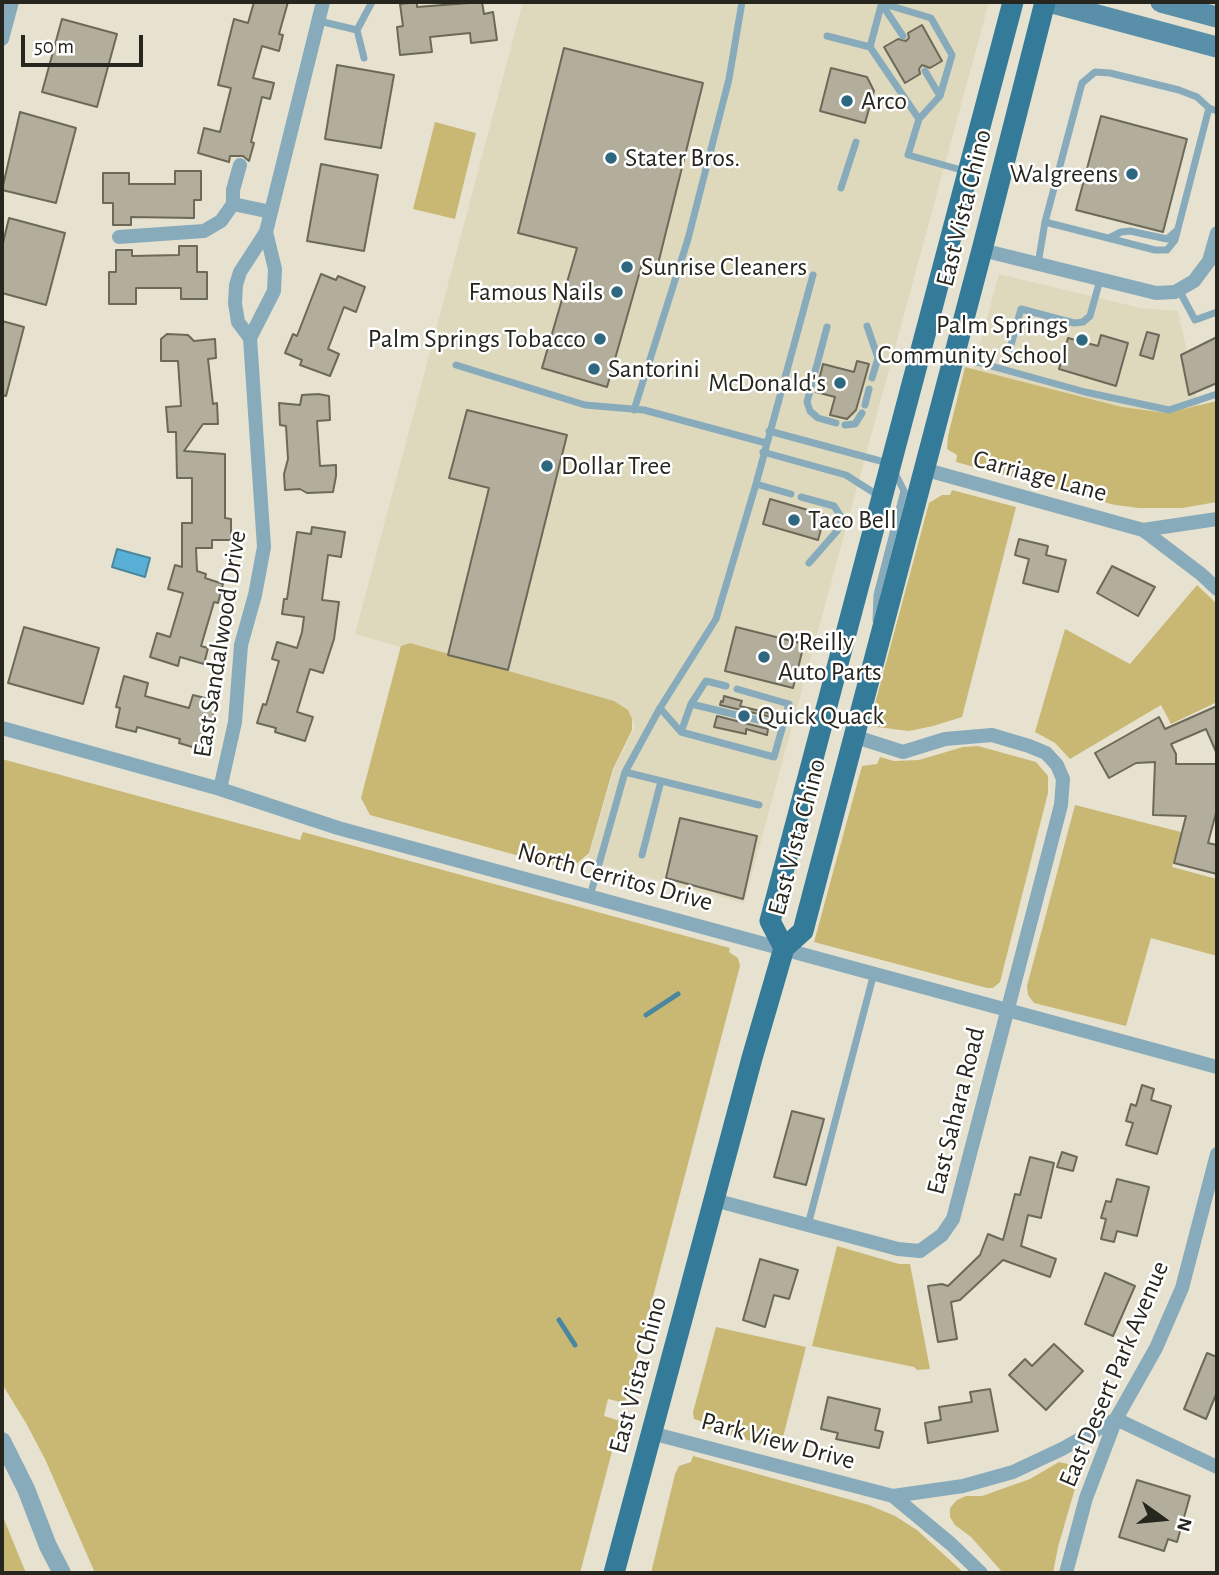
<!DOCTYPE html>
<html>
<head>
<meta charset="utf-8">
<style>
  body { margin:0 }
  #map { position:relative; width:1219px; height:1575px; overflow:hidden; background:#e7e2cf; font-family:"Alegreya Sans",sans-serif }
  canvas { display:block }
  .frame { position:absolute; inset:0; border:4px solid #27261e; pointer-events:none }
  .north { position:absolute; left:1128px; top:1484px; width:70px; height:70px; -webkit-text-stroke:5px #fff; paint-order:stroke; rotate:105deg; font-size:19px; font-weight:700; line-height:28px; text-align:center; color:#27261e }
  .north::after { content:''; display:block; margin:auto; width:24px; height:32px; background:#27261e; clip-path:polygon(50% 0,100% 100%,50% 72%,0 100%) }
  .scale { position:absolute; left:21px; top:35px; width:122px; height:32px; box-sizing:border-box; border:4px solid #27261e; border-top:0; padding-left:9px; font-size:21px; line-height:24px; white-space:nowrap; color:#27261e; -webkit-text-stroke:5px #fff; paint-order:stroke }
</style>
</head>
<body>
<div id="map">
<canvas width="1219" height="1575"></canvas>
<div class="frame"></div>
<div class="north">N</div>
<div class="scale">50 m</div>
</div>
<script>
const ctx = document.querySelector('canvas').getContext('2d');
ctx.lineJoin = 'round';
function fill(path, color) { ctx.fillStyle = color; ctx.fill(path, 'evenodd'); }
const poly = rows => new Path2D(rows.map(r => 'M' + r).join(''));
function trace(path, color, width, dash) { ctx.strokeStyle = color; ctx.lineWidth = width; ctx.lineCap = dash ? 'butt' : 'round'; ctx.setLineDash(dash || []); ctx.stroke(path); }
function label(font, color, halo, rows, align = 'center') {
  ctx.font = font + ' "Alegreya Sans",sans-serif'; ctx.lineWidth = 5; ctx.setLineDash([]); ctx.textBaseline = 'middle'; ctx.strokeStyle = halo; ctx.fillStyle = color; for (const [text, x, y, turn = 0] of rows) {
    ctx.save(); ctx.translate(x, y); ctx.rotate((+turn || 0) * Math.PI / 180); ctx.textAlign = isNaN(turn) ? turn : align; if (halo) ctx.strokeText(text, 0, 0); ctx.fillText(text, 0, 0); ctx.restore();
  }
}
const built = poly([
  [523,2,989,2,744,903,587,861,615,767,635,727,629,713,355,634],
  [999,274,1140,308,1178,311,1199,406,1167,413,1122,407,973,369]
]);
const green = poly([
  [435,122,476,133,455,219,413,209],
  [965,367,1122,407,1167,413,1217,401,1217,502,1182,508,1139,508,1115,505,956,462,957,455,947,449,948,436],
  [952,490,1016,507,962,717,933,726,909,731,869,726,929,503,942,495,950,495],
  [1197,585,1217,604,1217,702,1171,724,1161,705,1070,759,1055,743,1035,732,1065,629,1130,664],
  [410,643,614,701,628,710,632,719,632,730,613,769,589,853,574,866,567,869,370,815,361,798,401,646],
  [978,746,1036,762,1048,776,1048,793,1000,982,993,988,987,988,814,942,862,766,877,764,880,757,894,761,919,760,963,747],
  [2,759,300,840,303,832,730,948,729,952,738,958,740,966,625,1403,608,1399,604,1416,620,1421,580,1573,95,1573,45,1459,26,1423,2,1384],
  [1075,805,1181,832,1172,867,1217,879,1217,956,1151,938,1126,1026,1034,1003,1028,995,1027,986],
  [837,1246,899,1264,910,1264,930,1369,917,1370,914,1367,812,1346],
  [716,1327,806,1347,780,1449,701,1427,703,1422,694,1419,693,1412],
  [693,1456,869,1505,895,1516,917,1530,964,1573,651,1573,675,1474,679,1466,691,1462],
  [1059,1462,1068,1464,1074,1468,1078,1478,1058,1547,1053,1573,1003,1573,971,1537,955,1525,950,1517,950,1508,957,1500,966,1496,982,1496,1030,1479],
  [2,1514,12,1539,26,1573,2,1573]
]);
const water = poly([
  [117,549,150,558,145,577,112,567,117,549]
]);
const stream = poly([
  [646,1015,678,994],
  [559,1320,575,1345]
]);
const building = poly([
  [254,2,288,2,279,34,283,35,279,51,262,46,253,78,274,83,270,99,262,97,251,142,254,143,249,161,243,156,230,156,229,162,198,153,204,128,220,132,231,88,218,85,228,43,234,19,248,23,254,2],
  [417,2,417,7,482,2,484,14,493,12,497,40,471,43,470,33,430,37,432,52,400,55,397,27,403,26,400,4,417,2],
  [62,19,117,34,97,107,42,92,62,19],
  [922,25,942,61,930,68,922,65,919,69,920,74,905,83,884,47,898,39,906,41,909,38,908,33,922,25],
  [564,48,703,83,657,268,642,264,607,387,542,368,577,248,518,233,564,48],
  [337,65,394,75,381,148,325,139,337,65],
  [831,68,867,77,874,91,865,123,820,111,831,68],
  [20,112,76,128,56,203,2,190,20,112],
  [1101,116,1187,139,1163,232,1076,210,1101,116],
  [321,164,378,175,364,251,307,241,321,164],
  [175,171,201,171,201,200,194,200,194,218,131,217,131,225,113,225,113,203,103,203,103,173,129,173,129,184,175,184,175,171],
  [9,218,65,233,46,305,2,293,2,247,9,218],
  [179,246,197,246,197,272,207,272,207,299,181,299,181,288,136,288,136,304,109,304,109,272,116,272,116,250,132,250,132,256,179,255,179,246],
  [321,274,336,280,338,276,365,287,356,312,344,307,328,349,339,354,330,376,300,365,302,360,285,353,293,334,297,336,321,274],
  [2,321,24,327,6,396,2,395,2,321],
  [1147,332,1159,335,1153,359,1140,355,1147,332],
  [167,334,188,335,194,341,215,339,216,358,208,359,213,404,217,403,218,424,203,424,184,451,225,454,225,518,231,519,231,540,212,540,212,548,196,548,197,571,206,574,205,578,223,584,218,603,214,602,201,646,208,648,204,664,180,657,178,666,150,657,157,633,170,637,183,593,168,589,175,565,182,567,182,523,192,523,192,478,177,478,176,432,168,432,166,407,181,406,178,361,161,361,161,339,167,334],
  [1101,335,1128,343,1116,386,1059,369,1068,338,1098,346,1101,335],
  [1217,337,1217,383,1189,395,1181,355,1217,337],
  [857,361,869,364,856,410,847,419,830,415,835,397,816,392,823,364,854,372,857,361],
  [318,394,329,396,330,420,317,421,320,466,336,465,336,476,333,492,307,493,300,489,285,490,284,474,288,459,286,426,280,425,279,403,300,405,302,395,318,394],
  [467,410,567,435,508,670,448,655,489,488,449,478,467,410],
  [770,499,825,515,818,540,763,524,770,499],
  [312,527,345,532,341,557,328,555,322,600,339,602,334,639,323,673,310,669,297,712,313,717,305,741,275,732,276,728,257,723,263,704,266,705,279,661,272,659,277,642,297,648,302,632,304,617,282,614,284,599,287,599,297,532,311,534,312,527],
  [1019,539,1048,546,1046,555,1066,560,1058,592,1023,583,1029,559,1015,555,1019,539],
  [1112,566,1155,587,1138,616,1097,593,1112,566],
  [24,627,99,648,83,704,8,683,24,627],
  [736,627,804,644,793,688,725,671,736,627],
  [124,676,148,683,145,696,189,708,193,695,217,701,209,731,204,730,199,749,179,743,180,739,137,727,136,732,116,727,120,708,116,707,124,676],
  [724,696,742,701,740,706,772,714,771,717,720,705,721,701,723,702,724,696],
  [1217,706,1217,754,1206,729,1171,744,1176,754,1176,764,1217,764,1217,809,1208,843,1217,845,1217,874,1174,863,1186,816,1153,815,1155,762,1136,763,1109,778,1095,753,1159,717,1165,729,1217,706],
  [717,716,768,729,767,735,746,729,746,734,714,727,717,716],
  [680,818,757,836,743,899,666,878,680,818],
  [1142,1085,1154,1089,1151,1100,1171,1106,1157,1154,1126,1145,1133,1123,1126,1121,1131,1104,1136,1106,1142,1085],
  [792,1111,824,1119,806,1185,774,1177,792,1111],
  [1062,1152,1077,1157,1073,1171,1057,1167,1062,1152],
  [1030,1157,1054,1163,1041,1218,1028,1215,1021,1246,1056,1259,1050,1277,1003,1260,960,1300,951,1302,957,1339,938,1342,928,1286,942,1284,948,1286,980,1255,988,1234,1003,1240,1015,1194,1020,1195,1030,1157],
  [1117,1179,1149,1187,1137,1236,1117,1231,1114,1242,1101,1239,1106,1219,1101,1218,1106,1201,1111,1202,1117,1179],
  [760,1259,798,1270,789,1299,774,1295,765,1327,743,1320,760,1259],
  [1105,1273,1135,1286,1113,1336,1085,1324,1105,1273],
  [1054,1344,1083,1371,1046,1410,1009,1375,1025,1359,1032,1366,1054,1344],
  [1207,1353,1217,1357,1217,1392,1206,1419,1184,1409,1207,1353],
  [990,1389,998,1431,928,1443,925,1423,941,1420,939,1407,972,1402,970,1392,990,1389],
  [828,1397,880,1409,875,1430,883,1432,879,1448,836,1439,838,1433,821,1429,828,1397],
  [1137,1480,1190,1496,1177,1542,1168,1539,1164,1551,1119,1537,1137,1480]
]);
const service = poly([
  [882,2,870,47,919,119,908,155,965,171],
  [319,21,357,30],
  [827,36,870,47],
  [903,36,881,3,931,18,952,55,940,96,919,119],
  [364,58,357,30,372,2],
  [925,71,940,96],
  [841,188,856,142],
  [1045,222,1155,250,1167,250,1175,240,1209,108],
  [1109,238,1121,232,1130,231,1167,239,1176,231],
  [1038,264,1045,222,1082,83,1095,72,1110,73,1179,90,1197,97,1209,108,1217,111],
  [1179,290,1195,320,1217,312],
  [867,326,878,358,872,378],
  [827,327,807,402,810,411,818,418,836,423],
  [1009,352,1021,309,1074,323,1083,322,1090,316,1100,280],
  [955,356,1085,392,1169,410,1217,394],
  [456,365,585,405,644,410,766,443],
  [865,405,869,389],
  [634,410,688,239,729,79,742,2],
  [845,425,855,424,862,413],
  [769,431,888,463],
  [763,452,846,475,879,496],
  [756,484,791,494],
  [801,497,834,506,840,515,841,522,837,531,809,563],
  [876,620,877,595,904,491,895,473],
  [691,704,783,726],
  [660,708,681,732,774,757,789,704,737,689],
  [681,732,691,704,706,681,726,686],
  [625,772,759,805],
  [642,855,661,781],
  [590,896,625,772,660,708,716,619,756,484,813,275],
  [808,1225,874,973]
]);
const minor = poly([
  [2,39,12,2],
  [233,204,233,190,240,165],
  [119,237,204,231,221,221,233,204,271,212],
  [982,250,1156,293,1175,292,1194,281,1209,261,1217,233],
  [250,338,238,322,235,303,236,285,240,272,266,232,323,2],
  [923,469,1143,530,1201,574,1217,589],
  [1143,530,1217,519],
  [2,728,220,789,338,828,1217,1067],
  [220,789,235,722,241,645,255,595,264,547,250,338,274,291,275,269,266,232],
  [714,1200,898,1249,920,1251,942,1235,953,1219,1061,805,1063,779,1057,765,1046,753,1029,746,992,735,945,739,903,752,853,736],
  [651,1433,893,1496,963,1486,1013,1472,1062,1449,1116,1419,1217,1467],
  [893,1496,951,1544,981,1573],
  [1066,1573,1086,1498,1116,1419,1156,1348,1182,1288,1217,1154]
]);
const tertiary = poly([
  [2,1441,26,1489,48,1546,62,1573]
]);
const secondary = poly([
  [1049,2,1217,47],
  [1161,2,1217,17]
]);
const primary = poly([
  [784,948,770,921,1013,2],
  [614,1573,752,1058,784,948,803,931,982,250,1045,2]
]);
const markers = [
  [847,101,7,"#2e6780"],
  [611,158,7,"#2e6780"],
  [1132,174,7,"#2e6780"],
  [627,267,7,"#2e6780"],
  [617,292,7,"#2e6780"],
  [600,339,7,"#2e6780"],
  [1082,340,7,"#2e6780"],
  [594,369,7,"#2e6780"],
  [840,383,7,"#2e6780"],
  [547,466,7,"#2e6780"],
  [794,520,7,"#2e6780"],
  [764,657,7,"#2e6780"],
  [744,716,7,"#2e6780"]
];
const poiNames = [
  ["Arco",861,101],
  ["Stater Bros.",625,158],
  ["Walgreens",1118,174,"right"],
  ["Sunrise Cleaners",641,267],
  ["Famous Nails",603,292,"right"],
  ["Palm Springs",1068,325,"right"],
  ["Community School",1068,355,"right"],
  ["Palm Springs Tobacco",586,339,"right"],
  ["Santorini",608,369],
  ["McDonald's",826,383,"right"],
  ["Dollar Tree",561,466],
  ["Taco Bell",808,520],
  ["O'Reilly",778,642],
  ["Auto Parts",778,672],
  ["Quick Quack",758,716]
];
const streetNames = [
  ["East Vista Chino",964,208,-76],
  ["Carriage Lane",1040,476,15],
  ["East Sandalwood Drive",220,644,-81],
  ["East Vista Chino",797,837,-75],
  ["North Cerritos Drive",615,877,15],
  ["East Sahara Road",956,1111,-76],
  ["East Desert Park Avenue",1114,1374,-67],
  ["East Vista Chino",638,1375,-75],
  ["Park View Drive",778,1441,15]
];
fill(built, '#ded8bd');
fill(green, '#c8b874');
fill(water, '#59b0d6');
trace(water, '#4a879f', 2);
trace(stream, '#4a879f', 5);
fill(building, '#b2ae9b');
trace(building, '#6d6958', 2);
trace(service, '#88abbc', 7);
trace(minor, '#88abbc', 14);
trace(tertiary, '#88abbc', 18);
trace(secondary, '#598fa8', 21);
trace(primary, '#337b99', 21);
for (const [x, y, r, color] of markers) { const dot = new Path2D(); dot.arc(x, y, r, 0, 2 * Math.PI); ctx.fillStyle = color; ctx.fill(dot); trace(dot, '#fff', 2.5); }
label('26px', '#27261e', '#fff', poiNames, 'left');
label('26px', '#27261e', '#fff', streetNames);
</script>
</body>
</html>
